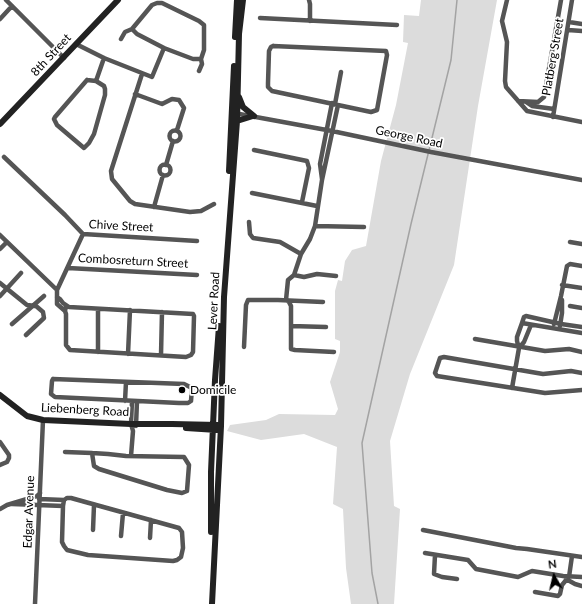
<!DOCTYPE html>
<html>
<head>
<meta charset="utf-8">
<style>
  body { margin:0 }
  #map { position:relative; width:582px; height:604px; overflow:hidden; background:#fff; font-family:Lato,sans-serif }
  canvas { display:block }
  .north { position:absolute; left:534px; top:556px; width:40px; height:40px; -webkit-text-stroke:3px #fff; paint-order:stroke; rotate:352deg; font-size:11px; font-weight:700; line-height:16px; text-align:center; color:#000 }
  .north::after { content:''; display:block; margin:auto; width:14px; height:18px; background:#000; clip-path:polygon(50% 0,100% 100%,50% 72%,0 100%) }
</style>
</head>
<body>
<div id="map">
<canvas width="582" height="604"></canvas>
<div class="north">N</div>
</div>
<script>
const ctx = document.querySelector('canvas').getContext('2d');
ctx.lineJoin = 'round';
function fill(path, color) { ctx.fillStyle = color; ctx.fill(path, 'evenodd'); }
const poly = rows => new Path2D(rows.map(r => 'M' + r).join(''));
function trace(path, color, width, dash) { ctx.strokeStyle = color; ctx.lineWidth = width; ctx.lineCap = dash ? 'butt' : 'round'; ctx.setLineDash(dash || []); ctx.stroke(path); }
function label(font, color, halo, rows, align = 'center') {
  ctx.font = font + ' Lato,sans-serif'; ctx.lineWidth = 3.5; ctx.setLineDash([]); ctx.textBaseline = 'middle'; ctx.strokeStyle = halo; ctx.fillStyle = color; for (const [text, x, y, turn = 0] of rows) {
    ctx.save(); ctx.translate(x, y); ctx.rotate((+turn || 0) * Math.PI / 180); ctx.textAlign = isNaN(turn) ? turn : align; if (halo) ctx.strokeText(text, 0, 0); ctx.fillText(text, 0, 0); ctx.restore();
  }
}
const green = poly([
  [421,0,497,0,478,106,454,265,410,374,390,441,394,506,400,509,394,604,351,604,346,568,343,509,333,504,337,447,304,434,261,440,227,431,230,425,266,420,279,414,335,415,338,409,330,382,340,352,340,341,335,339,335,291,338,280,342,281,345,261,352,250,366,246,381,161,396,105,408,43,403,42,404,15,419,16]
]);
const stream = poly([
  [378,604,372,573,362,443,411,224,451,60,457,0]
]);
const street = poly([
  [6,0,64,58],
  [309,0,310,4,310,21],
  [507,0,502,21,507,42,505,81,506,87,527,111,582,122],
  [260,18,397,25],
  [0,19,12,6],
  [569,22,582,24],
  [568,30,582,31],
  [121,39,125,32,132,29,152,5,157,3,162,3,199,21,204,25,204,50,201,59,193,59,164,48],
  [76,44,104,58,152,77,164,48,137,34,132,29],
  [273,46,386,51,387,55,377,110,371,112,272,91,268,87,268,83,269,51,271,47,273,46],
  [199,71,202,64,201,59],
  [142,74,111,171,112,179,130,201,135,204,190,212,201,211,214,204],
  [87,80,96,81,104,86,105,89,105,95,94,134,89,143,84,148,57,125,54,119,55,117,87,80],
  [96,81,104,58],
  [135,94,162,104,172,99,179,100,184,108,177,130],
  [518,101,538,102,544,97,561,0],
  [526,102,532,106,554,109],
  [335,104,341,72],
  [234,113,332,131,431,152,582,180],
  [553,117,572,0],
  '169.5 136a5.5 5.5 0 1 1 11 0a5.5 5.5 0 1 1-11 0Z',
  [254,150,307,161,309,168,302,202],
  [4,157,65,215,83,234,197,241],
  '159.5 170a5.5 5.5 0 1 1 11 0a5.5 5.5 0 1 1-11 0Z',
  [166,165,173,141],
  [322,179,320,164,332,103],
  [252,193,317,206],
  [154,207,163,175],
  [249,222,250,234,253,238,280,242,301,254],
  [315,226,364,227],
  [0,235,57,290],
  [570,242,582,244],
  [0,249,7,242],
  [68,268,197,275],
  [294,275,304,277,317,274,336,276],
  [0,283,27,305,36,306,43,312,44,318,26,335],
  [562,285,582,288],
  [0,296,21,273],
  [57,297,60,299,63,303,69,307,193,314,194,316,193,352,191,355,186,357,70,350,66,345,66,314,65,311,66,306],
  [570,306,582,308],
  [98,309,98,352],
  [65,311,57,304,57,290,83,234],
  [522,323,517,337,517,341,519,348,524,342,531,325],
  [12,324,44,296],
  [554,324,561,296,567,266,570,264,582,266],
  [291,326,326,327],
  [560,326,562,313,562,300],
  [582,327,561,324,526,316,524,317,522,323,582,333],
  [475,339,545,351,569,349,582,352],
  [244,347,246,305,248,300,278,300,323,302],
  [334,352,295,350,291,349,291,306,289,302,286,300,288,280,294,275,301,254,310,239,315,226,322,180,338,105],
  [128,354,130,310],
  [161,355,162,312],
  [582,373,571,371,543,374,444,357,440,358,435,373,437,376,545,393,582,390],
  [53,379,184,384,192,388,191,401,188,403,179,403,55,397,51,394,52,381,53,379],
  [512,388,519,348],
  [125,401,126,382],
  [136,426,137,401],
  [0,442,9,455,9,458,7,462,0,465],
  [65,452,92,453,108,454,126,456,184,457,189,465,187,491,182,493,167,490,99,469,94,466,92,453],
  [131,456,133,431,131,424,132,401],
  [67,498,71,498,179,528,182,532,183,548,181,557,177,560,173,561,88,555,67,550,64,546,62,542,63,506,64,500,67,498],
  [39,499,64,500],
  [12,504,63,506],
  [0,509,7,505,37,496,40,493],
  [93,530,94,505],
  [423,530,516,548,527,549,582,557],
  [121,536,123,513],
  [150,538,151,520],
  [425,553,468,560,476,569,518,577,532,571,563,576,582,577],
  [435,555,434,574,442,577,457,579],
  [569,577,572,556],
  [566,579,575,584,582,586],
  [535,592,558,596,560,594,562,585,567,579],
  [35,604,43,420]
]);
const secondary = poly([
  [235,37,237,0],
  [239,97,243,107,254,116],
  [237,121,253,116],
  [0,124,118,0],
  [229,171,234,66],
  [0,395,27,416,43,420,131,424,172,424,218,425],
  [186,428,217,430],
  [211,532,211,472,215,380,219,326],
  [212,604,221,426,224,297,237,121,239,34,243,0]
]);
const markers = [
  [182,390,4,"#000"]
];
const streetNames = [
  ["8th Street",51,55,-47],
  ["Platberg Street",553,57,-80],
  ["George Road",409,137,12],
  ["Chive Street",121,226,3],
  ["Combosreturn Street",133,261,3],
  ["Lever Road",214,301,-87],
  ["Liebenberg Road",85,410,3],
  ["Edgar Avenue",29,512,-88]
];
const poiNames = [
  ["Domicile",190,390]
];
fill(green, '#dcdcdc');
trace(stream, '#a3a3a3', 1.5);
trace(street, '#555', 4.5);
trace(secondary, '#222', 6);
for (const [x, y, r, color] of markers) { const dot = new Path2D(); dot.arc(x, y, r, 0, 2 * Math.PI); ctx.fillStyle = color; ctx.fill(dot); trace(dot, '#fff', 1.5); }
label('12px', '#000', '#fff', streetNames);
label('12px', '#000', '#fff', poiNames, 'left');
</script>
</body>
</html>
